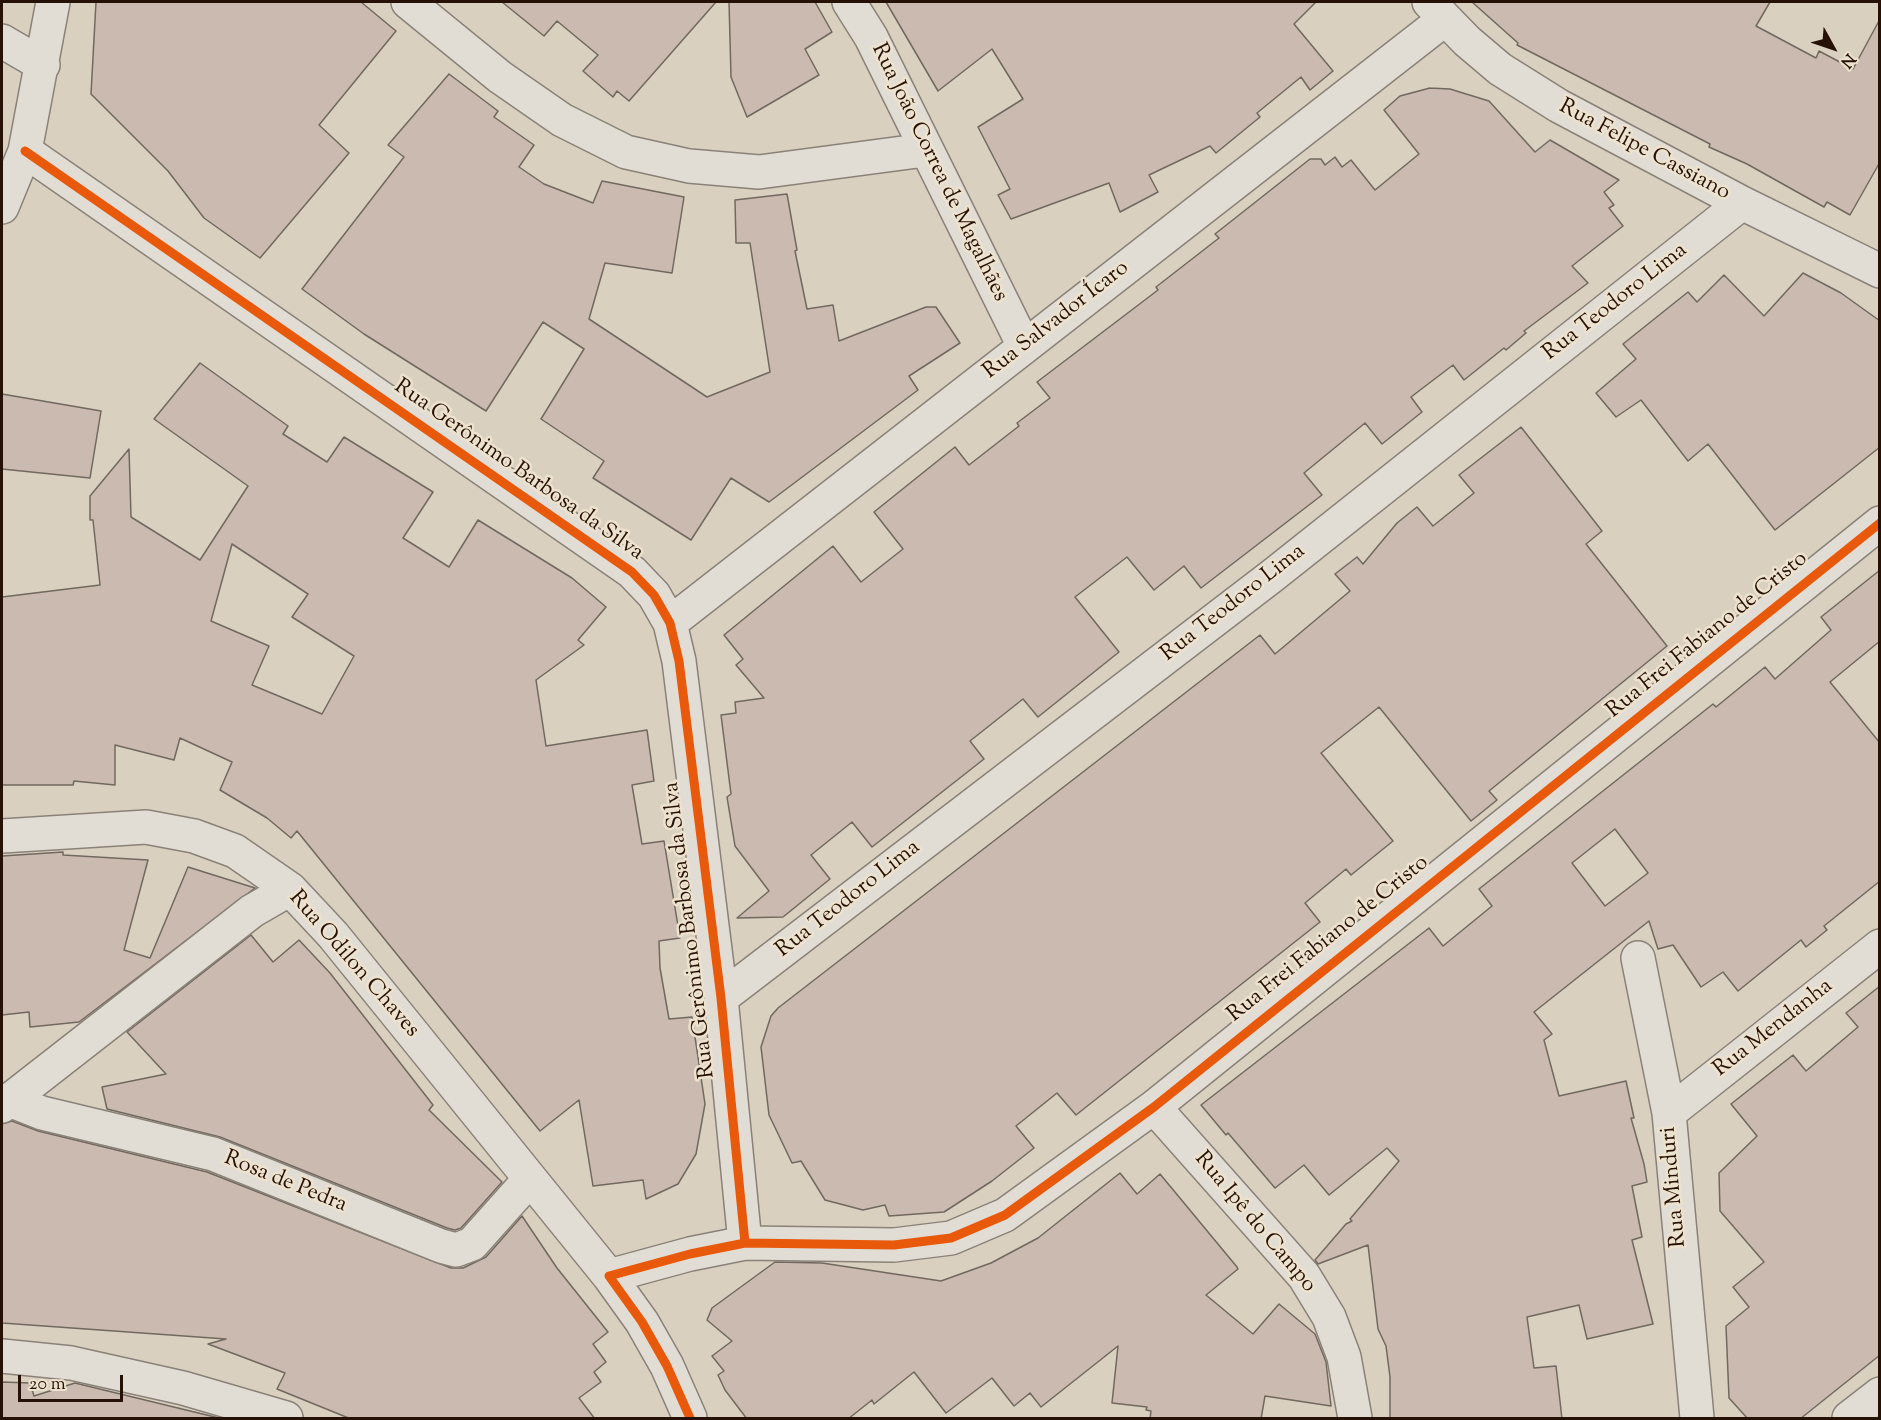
<!DOCTYPE html>
<html>
<head>
<meta charset="utf-8">
<style>
  body { margin:0 }
  #map { position:relative; width:1881px; height:1420px; overflow:hidden; background:#d9d0bf; font-family:"Sorts Mill Goudy",serif }
  canvas { display:block }
  .frame { position:absolute; inset:0; border:3px solid #261106; pointer-events:none }
  .north { position:absolute; left:1803px; top:18px; width:60px; height:60px; -webkit-text-stroke:4px #ede2ce; paint-order:stroke; rotate:130deg; font-size:16px; font-weight:700; line-height:24px; text-align:center; color:#261106 }
  .north::after { content:''; display:block; margin:auto; width:21px; height:27px; background:#261106; clip-path:polygon(50% 0,100% 100%,50% 72%,0 100%) }
  .scale { position:absolute; left:18px; top:1375px; width:105px; height:27px; box-sizing:border-box; border:3px solid #261106; border-top:0; padding-left:8px; font-size:18px; line-height:21px; white-space:nowrap; color:#261106; -webkit-text-stroke:4px #ede2ce; paint-order:stroke }
</style>
</head>
<body>
<div id="map">
<canvas width="1881" height="1420"></canvas>
<div class="frame"></div>
<div class="north">N</div>
<div class="scale">20 m</div>
</div>
<script>
const ctx = document.querySelector('canvas').getContext('2d');
ctx.lineJoin = 'round';
function fill(path, color) { ctx.fillStyle = color; ctx.fill(path, 'evenodd'); }
const poly = rows => new Path2D(rows.map(r => 'M' + r).join(''));
function trace(path, color, width, dash) { ctx.strokeStyle = color; ctx.lineWidth = width; ctx.lineCap = dash ? 'butt' : 'round'; ctx.setLineDash(dash || []); ctx.stroke(path); }
function label(font, color, halo, rows, align = 'center') {
  ctx.font = font + ' "Sorts Mill Goudy",serif'; ctx.lineWidth = 5; ctx.setLineDash([]); ctx.textBaseline = 'middle'; ctx.strokeStyle = halo; ctx.fillStyle = color; for (const [text, x, y, turn = 0] of rows) {
    ctx.save(); ctx.translate(x, y); ctx.rotate((+turn || 0) * Math.PI / 180); ctx.textAlign = isNaN(turn) ? turn : align; if (halo) ctx.strokeText(text, 0, 0); ctx.fillText(text, 0, 0); ctx.restore();
  }
}
const building = poly([
  [96,2,361,2,396,31,319,125,349,153,260,258,204,218,168,171,91,94,96,2],
  [502,2,716,2,629,101,617,91,613,97,583,71,598,55,557,21,544,36,502,2],
  [729,2,815,2,832,32,805,49,819,75,747,117,731,77,729,2],
  [886,2,1316,2,1294,24,1333,71,1310,90,1301,77,1257,113,1260,117,1216,153,1210,146,1149,175,1158,192,1120,212,1109,183,1011,219,998,195,1010,189,978,127,1023,99,992,49,938,91,886,2],
  [1472,2,1770,2,1756,26,1816,58,1819,51,1853,69,1880,19,1880,162,1850,215,1827,202,1824,207,1747,164,1709,147,1710,144,1517,45,1518,43,1472,2],
  [449,74,498,111,494,117,534,145,519,167,544,184,593,203,602,181,684,197,672,273,605,263,589,319,707,397,770,372,750,243,736,243,735,200,787,194,797,250,795,251,807,309,833,305,839,341,926,307,936,307,960,343,909,376,918,390,769,502,731,478,691,540,593,478,604,461,541,419,584,349,543,322,486,411,364,334,302,289,404,157,388,145,449,74],
  [1430,88,1450,89,1489,101,1535,152,1550,140,1619,180,1604,192,1614,205,1609,208,1623,226,1572,266,1588,283,1524,331,1526,333,1506,350,1504,348,1464,380,1453,365,1411,397,1422,412,1382,444,1365,423,1304,473,1322,495,1201,588,1184,566,1154,590,1127,557,1075,597,1119,652,1038,717,1023,699,970,741,984,759,872,847,852,822,811,855,830,879,783,917,737,918,769,891,735,846,727,797,731,794,721,715,736,713,735,702,764,698,736,665,743,659,724,635,833,546,861,582,903,549,874,512,955,447,969,465,1019,426,1017,423,1050,398,1037,382,1158,290,1156,287,1219,238,1215,234,1310,159,1321,159,1325,165,1335,157,1342,167,1351,160,1375,190,1419,154,1384,110,1400,96,1430,88],
  [1803,273,1841,293,1880,321,1880,447,1775,530,1708,444,1688,461,1641,400,1616,417,1596,393,1636,359,1623,344,1688,292,1697,302,1724,275,1764,316,1803,273],
  [200,363,288,426,283,434,327,462,344,437,433,492,403,538,449,567,478,520,572,578,606,607,578,640,584,645,536,680,546,746,647,730,654,781,632,785,642,844,664,841,680,938,659,941,660,968,669,1019,692,1017,705,1104,696,1154,678,1184,646,1199,643,1180,593,1186,579,1100,540,1131,297,831,291,838,267,818,220,790,232,762,180,738,174,760,115,745,115,785,74,781,73,785,2,785,2,597,100,585,93,520,90,520,90,496,129,449,131,517,200,560,248,486,154,419,200,363],
  [232,544,308,594,292,617,354,656,322,714,252,685,269,646,211,621,232,544],
  [2,394,101,411,90,478,2,469,2,394],
  [1521,427,1602,531,1586,544,1667,646,1489,791,1497,800,1471,821,1379,707,1321,753,1393,841,1351,875,1346,869,1305,903,1320,922,1076,1115,1057,1093,1016,1126,1034,1148,992,1181,944,1212,889,1216,885,1205,863,1210,825,1200,801,1161,792,1163,769,1115,761,1047,771,1016,778,1008,1260,635,1275,654,1350,591,1335,574,1357,557,1363,564,1397,523,1417,507,1433,526,1474,493,1459,475,1521,427],
  [1880,570,1880,641,1830,682,1880,743,1880,881,1824,926,1827,930,1806,947,1801,940,1738,991,1723,972,1701,987,1673,945,1658,949,1649,921,1534,1012,1552,1034,1544,1040,1559,1096,1626,1081,1634,1118,1631,1118,1644,1164,1647,1182,1632,1186,1642,1237,1632,1240,1653,1324,1587,1339,1579,1305,1527,1317,1534,1368,1556,1366,1562,1419,1390,1419,1390,1377,1386,1346,1378,1329,1368,1245,1318,1264,1315,1260,1346,1224,1352,1221,1350,1219,1399,1161,1387,1148,1329,1195,1304,1165,1275,1188,1228,1133,1226,1135,1201,1105,1429,928,1443,946,1492,906,1479,889,1713,704,1716,707,1765,667,1775,679,1831,630,1821,617,1880,570],
  [1615,829,1648,873,1605,906,1572,863,1615,829],
  [63,852,63,855,148,860,124,950,150,958,188,867,255,888,79,1022,30,1027,29,1012,2,1015,2,856,63,852],
  [251,935,273,962,299,940,330,973,433,1105,429,1110,502,1182,461,1228,455,1230,447,1228,220,1137,107,1109,102,1087,166,1074,127,1032,251,935],
  [1880,986,1880,1355,1800,1419,1748,1419,1729,1398,1726,1326,1749,1307,1733,1287,1764,1262,1720,1211,1719,1173,1757,1136,1731,1104,1793,1055,1806,1071,1858,1027,1846,1013,1880,986],
  [12,1121,38,1131,207,1172,451,1268,463,1268,486,1257,522,1216,557,1268,608,1332,593,1344,606,1362,594,1372,601,1382,579,1398,595,1419,351,1419,277,1389,285,1373,208,1344,226,1339,2,1323,2,1124,12,1121],
  [1120,1173,1137,1194,1160,1174,1237,1267,1238,1269,1206,1295,1253,1334,1279,1304,1315,1334,1326,1362,1331,1406,1265,1396,1261,1419,1150,1419,1151,1411,1146,1410,1147,1407,1112,1403,1118,1346,1041,1407,1030,1393,1014,1406,992,1378,946,1413,914,1372,874,1404,872,1400,848,1419,747,1419,725,1390,718,1375,724,1371,712,1356,732,1341,707,1320,712,1308,775,1262,822,1263,941,1281,991,1263,1038,1238,1120,1173],
  [2,1382,30,1383,34,1396,75,1383,219,1418,2,1419,2,1382]
]);
const minor = poly([
  [408,2,500,77,562,120,626,152,689,166,759,172,925,150],
  [849,2,871,37,1024,346],
  [1429,2,1467,41,1500,69,1559,106,1742,203,1880,271],
  [2,41,43,65],
  [25,151,632,572,654,595,670,623,679,661,721,998,745,1243],
  [2,207,25,151,53,2],
  [670,623,1445,19],
  [2,836,146,827,194,836,235,851,290,889,333,935,609,1276],
  [1638,958,1669,1113,1697,1418],
  [721,998,1272,576,1742,203],
  [9,1100,42,1113,213,1154,441,1246,456,1250,472,1244,530,1179],
  [2,1106,252,911,290,889],
  [1154,1107,1304,1276,1329,1317,1344,1357,1355,1418],
  [1669,1113,1880,946],
  [2,1356,71,1363,183,1388,286,1418],
  [690,1418,667,1366,642,1322,609,1276,690,1254,745,1243,894,1245,951,1238,1005,1215,1154,1107,1880,523],
  [1849,1418,1880,1394]
]);
const cycleway = poly([
  [25,151,632,572,654,595,670,623,679,661,721,998,745,1243],
  [690,1418,667,1366,642,1322,609,1276,690,1254,745,1243,894,1245,951,1238,1005,1215,1154,1107,1880,523]
]);
const streetNames = [
  ["Rua Felipe Cassiano",1644,151,28],
  ["Rua João Correa de Magalhães",938,173,64],
  ["Rua Teodoro Lima",1616,303,-38],
  ["Rua Salvador Ícaro",1057,321,-38],
  ["Rua Gerônimo Barbosa da Silva",518,471,35],
  ["Rua Teodoro Lima",1234,604,-38],
  ["Rua Frei Fabiano de Cristo",1708,636,-39],
  ["Rua Teodoro Lima",849,900,-38],
  ["Rua Gerônimo Barbosa da Silva",691,930,-97],
  ["Rua Frei Fabiano de Cristo",1329,940,-39],
  ["Rua Odilon Chaves",353,965,49],
  ["Rua Mendanha",1774,1029,-38],
  ["Rosa de Pedra",285,1183,22],
  ["Rua Minduri",1675,1187,-95],
  ["Rua Ipê do Campo",1254,1223,50]
];
fill(building, '#cbbab0');
trace(building, '#71695f', 1.5);
trace(minor, '#8a8278', 36);
trace(minor, '#e2ddd4', 33);
trace(cycleway, '#e8590c', 9);
label('22px', '#261106', '#ede2ce', streetNames);
</script>
</body>
</html>
